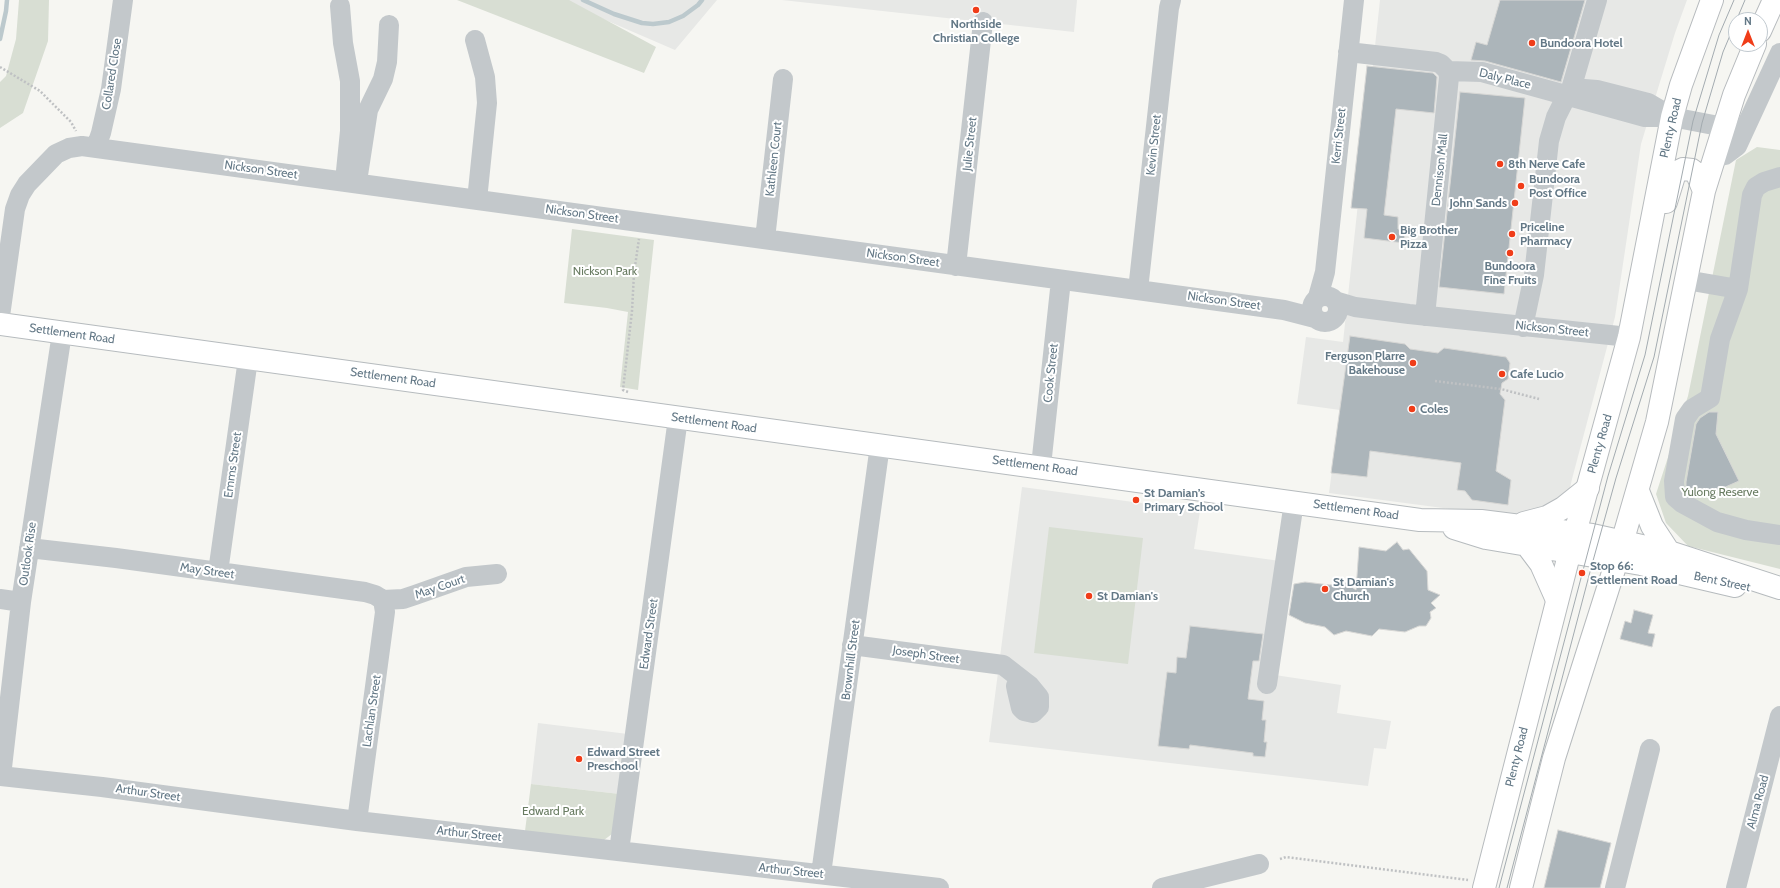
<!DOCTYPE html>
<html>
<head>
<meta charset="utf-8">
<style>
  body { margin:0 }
  #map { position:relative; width:1780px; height:888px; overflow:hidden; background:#f6f6f2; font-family:Cabin,sans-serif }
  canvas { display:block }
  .north { position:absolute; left:1728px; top:12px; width:40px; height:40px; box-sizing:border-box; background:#fff; border:1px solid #c1c9cf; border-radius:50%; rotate:0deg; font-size:11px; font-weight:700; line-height:16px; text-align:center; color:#637886 }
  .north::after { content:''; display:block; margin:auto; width:14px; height:18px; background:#f03d19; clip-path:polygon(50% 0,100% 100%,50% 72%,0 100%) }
</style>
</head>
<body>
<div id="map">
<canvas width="1780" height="888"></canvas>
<div class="north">N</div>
</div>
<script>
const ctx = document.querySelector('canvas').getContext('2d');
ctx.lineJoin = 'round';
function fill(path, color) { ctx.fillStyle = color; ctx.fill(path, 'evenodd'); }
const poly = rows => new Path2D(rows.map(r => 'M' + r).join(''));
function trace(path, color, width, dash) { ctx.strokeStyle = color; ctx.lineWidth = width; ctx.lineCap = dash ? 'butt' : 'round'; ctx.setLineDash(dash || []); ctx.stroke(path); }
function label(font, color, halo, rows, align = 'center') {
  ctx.font = font + ' Cabin,sans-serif'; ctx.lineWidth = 4; ctx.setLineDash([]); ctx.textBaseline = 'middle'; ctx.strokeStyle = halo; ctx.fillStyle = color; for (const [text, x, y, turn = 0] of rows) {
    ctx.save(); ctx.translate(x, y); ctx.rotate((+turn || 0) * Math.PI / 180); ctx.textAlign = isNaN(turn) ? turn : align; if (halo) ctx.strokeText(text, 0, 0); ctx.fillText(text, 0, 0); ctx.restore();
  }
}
const built = poly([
  [559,0,717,0,675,50],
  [782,0,1077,0,1074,32],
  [1380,0,1687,0,1675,33,1641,144,1615,317,1572,479,1567,502,1519,518,1329,493,1340,410,1297,404,1306,337,1343,342],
  [1022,487,1200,511,1194,549,1280,561,1275,675,1341,685,1337,713,1391,721,1386,749,1374,748,1368,786,989,742],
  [538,723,628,734,620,794,531,784]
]);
const green = poly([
  [19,0,49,0,48,41,23,113,0,128,0,82,6,76,16,39],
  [457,0,569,0,656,47,644,73],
  [1757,147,1780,150,1780,569,1688,546,1666,523,1656,494,1688,396,1736,160],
  [572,229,654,240,638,390,620,387,628,312,607,308,564,303],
  [1049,527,1143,538,1128,664,1034,653],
  [531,784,620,794,612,834,604,840,525,831]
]);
const stream = poly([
  [583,0,614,14,642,23,653,24,669,22,683,16,698,5,702,0],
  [0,39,6,11,7,0]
]);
const building = poly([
  [1500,0,1585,0,1561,82,1485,61,1471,60,1476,42,1487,45,1500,0],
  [1367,66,1433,73,1437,77,1434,113,1396,109,1384,215,1398,217,1398,229,1405,230,1404,243,1364,238,1367,209,1351,208,1367,66],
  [1460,92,1525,98,1504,294,1439,287,1460,92],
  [1350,336,1405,344,1410,349,1438,353,1444,348,1506,357,1510,363,1508,379,1502,383,1500,394,1505,400,1496,471,1511,480,1508,505,1472,500,1465,491,1457,490,1461,463,1370,451,1367,477,1331,473,1350,336],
  [1709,412,1718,412,1716,434,1739,481,1705,496,1686,491,1686,482,1696,424,1700,418,1709,412],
  [1397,542,1403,550,1409,549,1427,571,1428,590,1440,595,1431,603,1436,608,1430,612,1431,618,1426,626,1419,626,1405,632,1379,629,1372,636,1346,631,1334,635,1325,627,1305,623,1289,615,1294,584,1305,582,1330,585,1343,581,1356,590,1359,547,1386,551,1397,542],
  [1634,610,1653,615,1648,633,1655,634,1652,647,1620,639,1625,621,1631,623,1634,610],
  [1190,626,1263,634,1259,661,1253,661,1248,699,1264,701,1262,720,1266,720,1264,742,1267,742,1265,757,1253,756,1253,753,1190,745,1189,749,1158,746,1167,672,1176,673,1177,657,1186,658,1190,626],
  [1558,830,1611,843,1600,888,1544,888,1558,830]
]);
const path = poly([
  [0,67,40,91,71,122,76,131],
  [1435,381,1501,389,1539,399],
  [628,392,623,390,632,311,634,273,639,239],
  [1280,859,1286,857,1468,880]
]);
const minor = poly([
  [340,6,343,43,350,81,350,131,345,181],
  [475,40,485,77,487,103,477,200],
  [1348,52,1436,62,1441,64,1448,71,1449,77,1425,316],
  [1448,71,1482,72,1645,117,1672,117,1724,127],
  [1570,95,1584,89,1597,90,1648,103,1672,117],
  [96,147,101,133,111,89,123,0],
  [1715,157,1725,155,1737,146,1780,53],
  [358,175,368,110,383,79,387,62,389,25],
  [765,239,783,79],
  [956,266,983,22],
  [1686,280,1738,289,1720,339,1710,398,1692,409,1685,419,1674,481,1675,497,1682,503,1717,522,1746,530,1780,535],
  [1738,289,1752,195,1756,187,1764,182,1780,177],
  [1138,290,1169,8,1171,0],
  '1312 309a13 13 0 1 1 26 0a13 13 0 1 1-26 0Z',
  [1318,297,1325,272,1354,0],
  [1335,301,1355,307,1409,314,1629,337],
  [0,316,15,209,20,195,27,184,56,154,69,148,82,146,1284,310,1315,318],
  [1523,327,1534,275,1549,141,1556,117,1565,99,1569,96,1597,0],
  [1041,466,1061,280],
  [29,548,116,558,365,592,375,595,383,600],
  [218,572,248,359],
  [0,599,21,602],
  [383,600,403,599,415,595,466,577,497,574],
  [852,645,1003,665,1030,686,1039,697,1039,707,1033,713,1024,711,1021,708,1017,691,1016,686,1019,679],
  [1267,684,1294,502],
  [0,776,102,787,357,821,939,888],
  [1,776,21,602,62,333],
  [357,821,385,612,383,600],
  [619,851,678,418],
  [821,874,880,445],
  [1162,888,1259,864],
  [1615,888,1650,749],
  [1736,888,1780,716]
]);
const major = poly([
  [0,324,1420,520,1481,521,1592,535,1669,552,1780,588],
  [1638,491,1652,526,1669,552],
  [1524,523,1547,517,1563,508,1588,488],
  [1454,528,1486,538,1641,564,1735,586],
  [1526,544,1541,564,1557,600]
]);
const highway = poly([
  [1760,31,1774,0],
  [1666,202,1674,176,1677,172,1683,169,1692,170,1697,174,1704,191],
  [1484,888,1570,551,1629,337,1672,117,1681,85,1712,0],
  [1521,888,1554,758,1617,560,1657,422,1704,191,1734,95,1755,44]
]);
const tram = poly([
  [1499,888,1608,476,1645,355,1693,121,1719,35,1734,0],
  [1507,888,1591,568,1616,478,1654,357,1702,123,1723,52,1745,0]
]);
const markers = [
  [976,10,4,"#f03d19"],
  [1532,43,4,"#f03d19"],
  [1500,164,4,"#f03d19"],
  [1521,186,4,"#f03d19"],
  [1515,203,4,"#f03d19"],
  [1512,234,4,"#f03d19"],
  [1392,237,4,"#f03d19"],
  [1510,253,4,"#f03d19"],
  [1413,363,4,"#f03d19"],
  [1502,374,4,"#f03d19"],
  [1412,409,4,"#f03d19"],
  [1136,500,4,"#f03d19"],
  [1582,573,4,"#f03d19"],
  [1325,589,4,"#f03d19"],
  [1089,596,4,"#f03d19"],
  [579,759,4,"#f03d19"]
];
const poiNames = [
  ["Northside",976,24,"center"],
  ["Christian College",976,38,"center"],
  ["Bundoora Hotel",1540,43],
  ["8th Nerve Cafe",1508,164],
  ["Bundoora",1529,179],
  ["Post Office",1529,193],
  ["John Sands",1507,203,"right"],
  ["Priceline",1520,227],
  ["Pharmacy",1520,241],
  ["Big Brother",1400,230],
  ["Pizza",1400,244],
  ["Bundoora",1510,266,"center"],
  ["Fine Fruits",1510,280,"center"],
  ["Ferguson Plarre",1405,356,"right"],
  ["Bakehouse",1405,370,"right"],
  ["Cafe Lucio",1510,374],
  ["Coles",1420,409],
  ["St Damian’s",1144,493],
  ["Primary School",1144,507],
  ["Stop 66:",1590,566],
  ["Settlement Road",1590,580],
  ["St Damian's",1333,582],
  ["Church",1333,596],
  ["St Damian's",1097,596],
  ["Edward Street",587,752],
  ["Preschool",587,766]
];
const streetNames = [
  ["Collared Close",112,74,-81],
  ["Daly Place",1505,79,14],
  ["Plenty Road",1671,128,-77],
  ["Kerri Street",1339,136,-84],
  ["Julie Street",970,144,-84],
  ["Kevin Street",1154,145,-84],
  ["Kathleen Court",774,159,-84],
  ["Nickson Street",261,170,8],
  ["Dennison Mall",1440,170,-84],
  ["Nickson Street",582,214,8],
  ["Nickson Street",903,258,8],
  ["Nickson Street",1224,301,8],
  ["Nickson Street",1552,329,6],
  ["Settlement Road",72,334,8],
  ["Cook Street",1051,373,-84],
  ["Settlement Road",393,378,8],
  ["Settlement Road",714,423,8],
  ["Plenty Road",1600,444,-74],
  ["Emms Street",233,465,-82],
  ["Settlement Road",1035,466,8],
  ["Settlement Road",1356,510,8],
  ["Outlook Rise",28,554,-82],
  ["May Street",207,571,8],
  ["Bent Street",1722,582,12],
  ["May Court",440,587,-19],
  ["Edward Street",649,634,-82],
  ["Joseph Street",926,655,8],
  ["Brownhill Street",851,660,-83],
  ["Lachlan Street",372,711,-82],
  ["Plenty Road",1517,757,-76],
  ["Arthur Street",148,793,8],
  ["Alma Road",1758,802,-75],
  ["Arthur Street",469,834,6],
  ["Arthur Street",791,871,6]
];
const parkNames = [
  ["Nickson Park",605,271],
  ["Yulong Reserve",1720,492],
  ["Edward Park",553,811]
];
fill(built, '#e7e8e6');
fill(green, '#d8ded3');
trace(stream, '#bcc9cd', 4.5);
fill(building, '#acb5ba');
trace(building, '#d7d7d5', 1);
trace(major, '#b6bbbe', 24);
trace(highway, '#b7bbbe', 24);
trace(path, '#bfc1c3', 2.5, [2, 2]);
trace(minor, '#c3c8cb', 20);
trace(major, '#fff', 22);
trace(highway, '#fff', 22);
trace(tram, '#a3abb0', 1);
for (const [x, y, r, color] of markers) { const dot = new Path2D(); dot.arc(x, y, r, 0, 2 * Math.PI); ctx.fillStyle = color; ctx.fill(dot); trace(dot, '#fff', 1.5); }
label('bold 12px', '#637886', '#fff', poiNames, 'left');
label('12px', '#637886', '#fff', streetNames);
label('12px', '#697c62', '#fff', parkNames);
</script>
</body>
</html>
